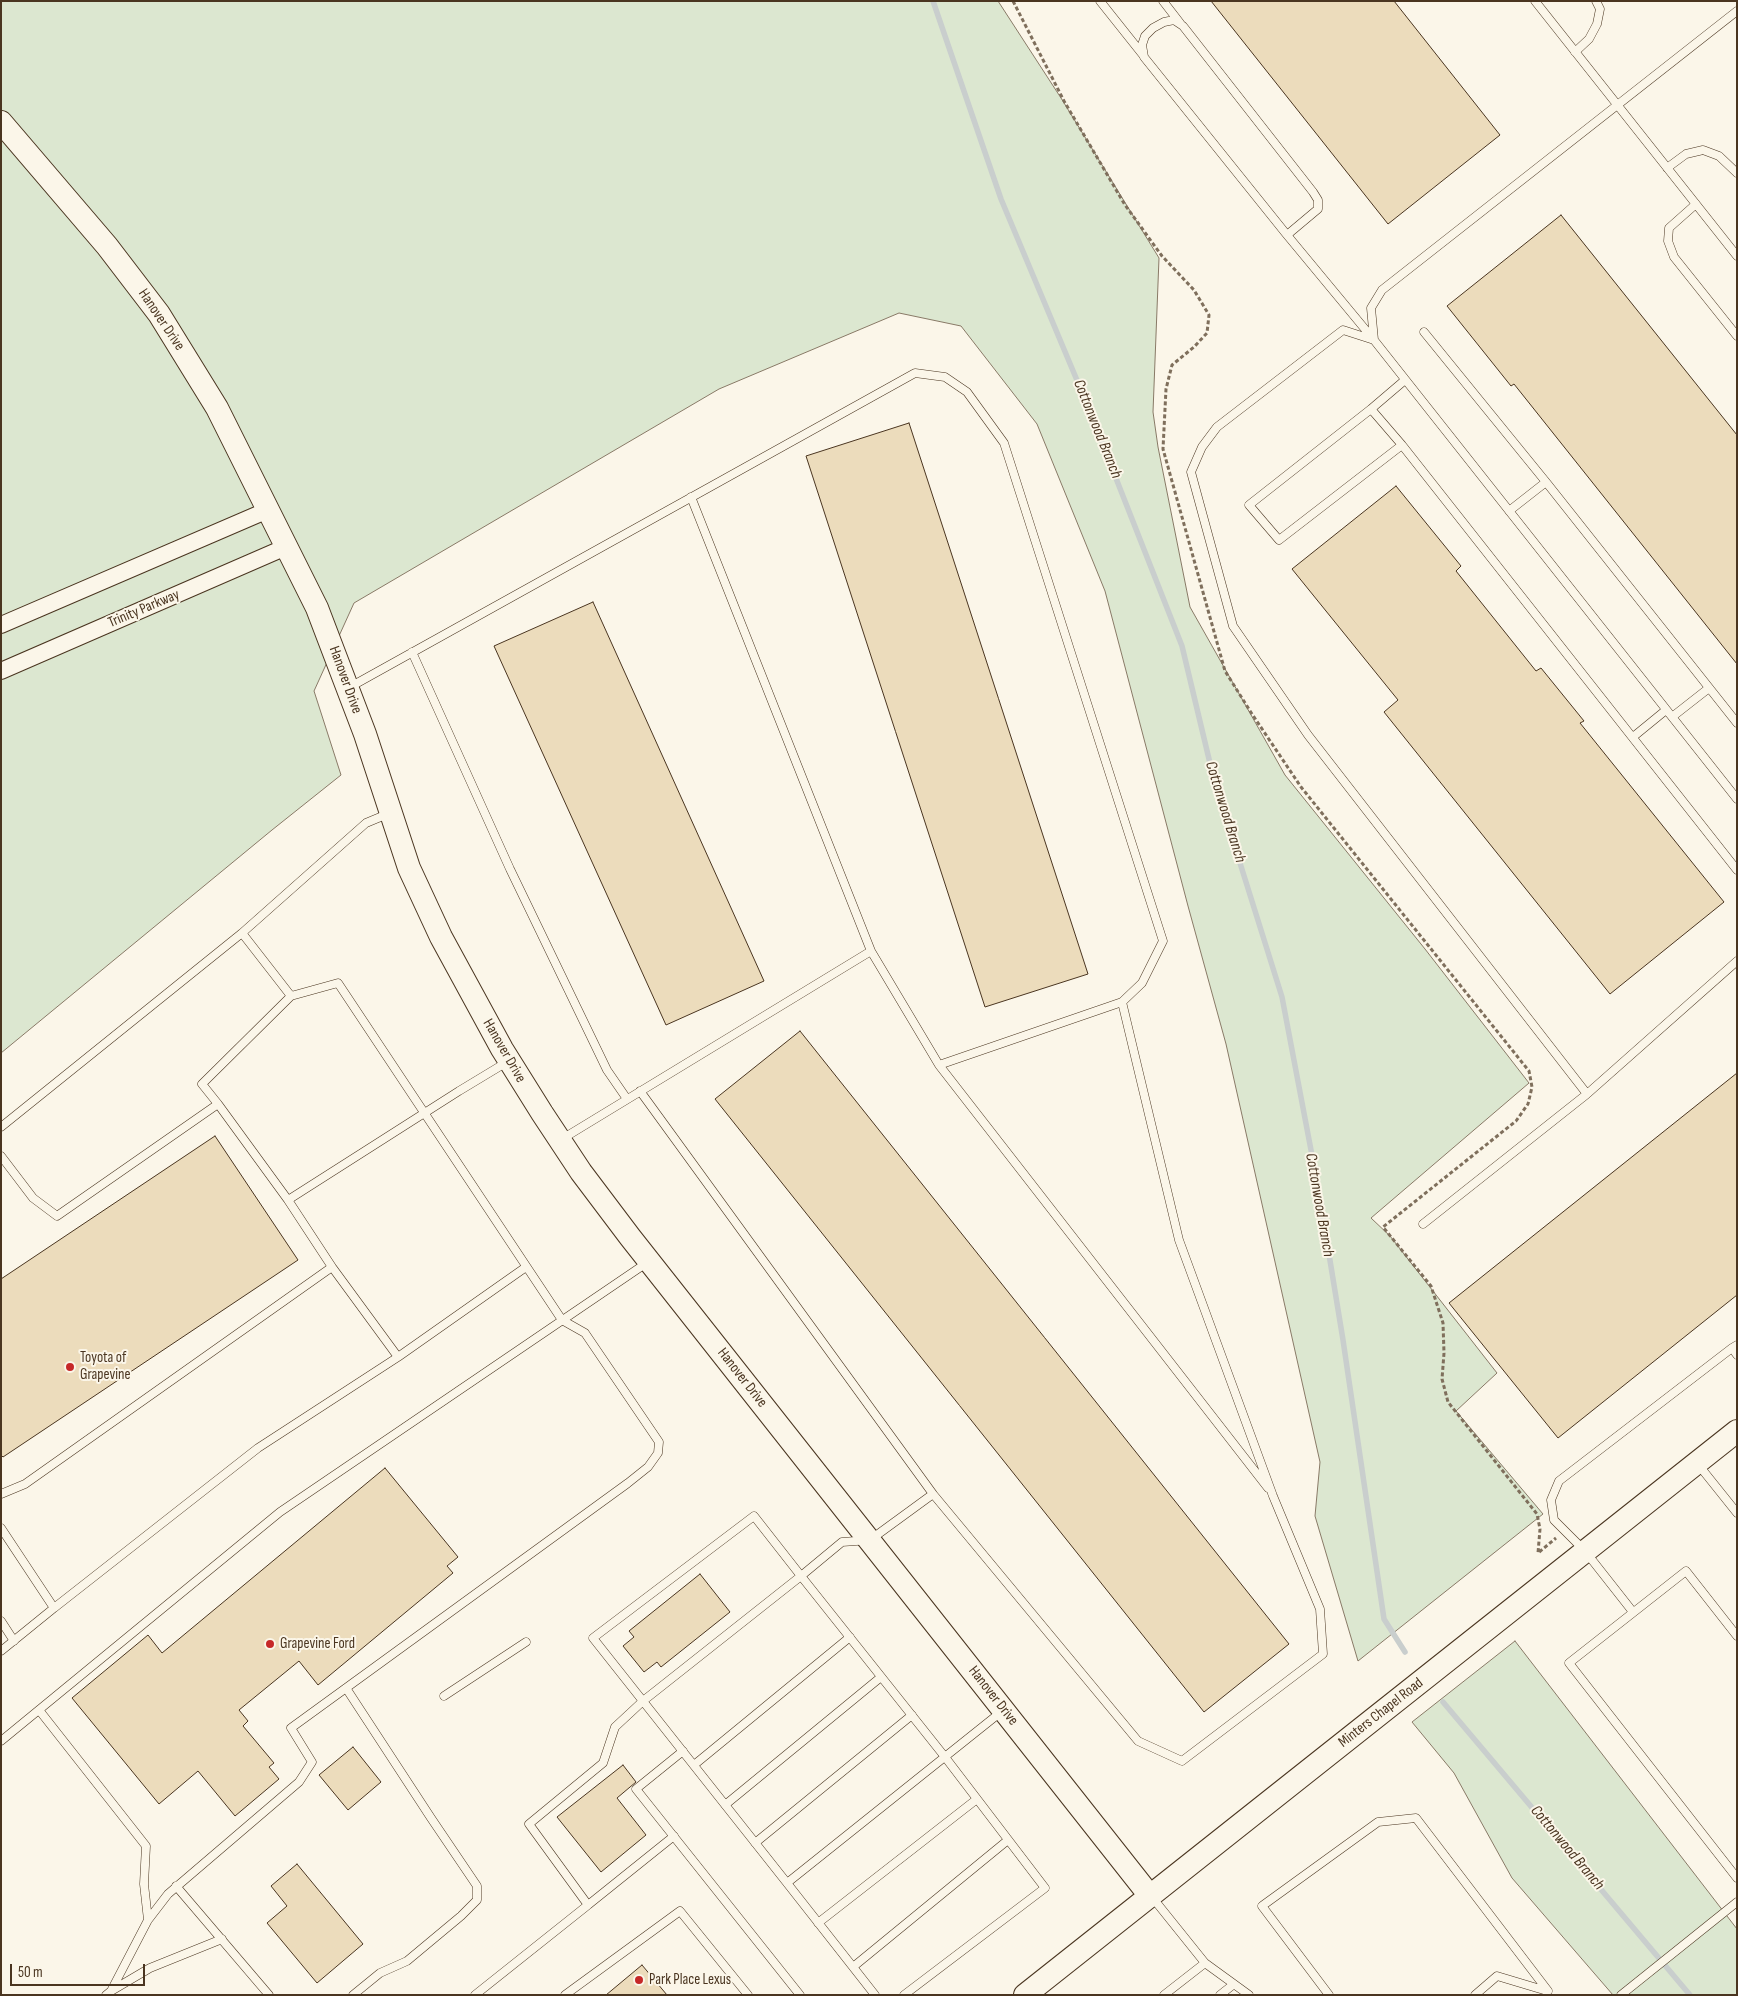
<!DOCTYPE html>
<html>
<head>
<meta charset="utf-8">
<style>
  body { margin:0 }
  #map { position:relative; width:1738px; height:1996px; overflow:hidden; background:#fbf6e9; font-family:"Sofia Sans Condensed",sans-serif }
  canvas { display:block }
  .frame { position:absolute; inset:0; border:2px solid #4a3520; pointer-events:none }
  .scale { position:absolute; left:10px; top:1964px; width:135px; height:22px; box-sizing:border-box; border:2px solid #4a3520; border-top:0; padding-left:6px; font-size:15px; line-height:18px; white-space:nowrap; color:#4a3520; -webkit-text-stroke:4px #fbf6e9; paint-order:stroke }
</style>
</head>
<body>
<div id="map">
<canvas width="1738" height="1996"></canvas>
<div class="frame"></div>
<div class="scale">50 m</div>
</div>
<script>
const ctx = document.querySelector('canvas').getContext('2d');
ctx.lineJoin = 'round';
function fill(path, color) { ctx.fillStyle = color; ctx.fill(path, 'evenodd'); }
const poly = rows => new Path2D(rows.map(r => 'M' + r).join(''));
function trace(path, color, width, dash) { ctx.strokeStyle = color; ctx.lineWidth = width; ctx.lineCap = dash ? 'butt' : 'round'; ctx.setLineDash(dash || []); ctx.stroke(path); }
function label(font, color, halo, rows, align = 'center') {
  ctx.font = font + ' "Sofia Sans Condensed",sans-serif'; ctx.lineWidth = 4; ctx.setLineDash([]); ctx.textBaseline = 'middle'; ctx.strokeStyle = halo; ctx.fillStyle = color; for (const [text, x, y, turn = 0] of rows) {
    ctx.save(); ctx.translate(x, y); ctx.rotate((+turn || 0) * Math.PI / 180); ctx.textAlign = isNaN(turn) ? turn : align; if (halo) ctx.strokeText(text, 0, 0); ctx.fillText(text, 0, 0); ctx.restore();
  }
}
const green = poly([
  [1,1,998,1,1061,98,1159,258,1153,412,1158,447,1190,607,1285,775,1425,949,1529,1083,1371,1218,1390,1236,1497,1373,1456,1411,1543,1514,1358,1661,1315,1516,1320,1462,1226,1044,1188,906,1105,591,1037,424,961,326,899,313,719,389,354,603,314,691,341,775,272,830,1,1053,1,1],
  [1515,1641,1737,1929,1737,1995,1613,1995,1512,1878,1454,1773,1412,1722,1515,1641]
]);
const stream = poly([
  [933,1,1001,199,1084,397,1182,646,1214,780,1282,997,1318,1187,1343,1340,1384,1619,1405,1652],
  [1443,1702,1690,1995]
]);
const building = poly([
  [1211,1,1394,1,1500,135,1388,224,1211,1],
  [1561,215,1737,435,1737,664,1514,384,1511,386,1447,306,1561,215],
  [909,423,1088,974,985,1007,806,456,909,423],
  [1396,486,1461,566,1456,571,1536,671,1541,668,1584,721,1580,723,1724,902,1610,994,1384,712,1398,700,1292,569,1396,486],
  [593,602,764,981,666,1025,494,646,593,602],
  [800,1031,1289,1644,1204,1712,715,1099,800,1031],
  [1737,1073,1737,1295,1558,1438,1449,1303,1737,1073],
  [215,1136,298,1260,3,1457,1,1455,1,1279,215,1136],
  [385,1468,458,1557,447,1566,453,1573,318,1685,299,1661,239,1710,248,1721,243,1726,274,1763,269,1767,279,1779,235,1816,198,1771,159,1804,72,1698,148,1635,162,1653,385,1468],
  [700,1574,730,1612,661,1667,657,1662,644,1672,623,1646,634,1637,629,1631,700,1574],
  [353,1747,381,1782,348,1810,319,1775,353,1747],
  [623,1765,636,1782,617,1798,646,1835,601,1872,557,1817,623,1765],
  [297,1864,363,1944,317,1983,267,1923,287,1906,271,1886,297,1864],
  [642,1965,667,1995,606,1995,642,1965]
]);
const path = poly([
  [1013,1,1064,101,1125,205,1162,256,1194,290,1209,315,1207,333,1194,347,1172,365,1166,389,1163,449,1225,671,1252,714,1301,787,1529,1071,1532,1087,1528,1104,1516,1121,1383,1227,1431,1286,1443,1323,1444,1353,1442,1379,1448,1402,1537,1514,1540,1529,1538,1553,1556,1538]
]);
const lane = poly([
  [1100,1,1143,55],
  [1163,1,1180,23],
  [1535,1,1737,256],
  [1737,11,1382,290,1371,308,1374,340,1737,799],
  [1575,52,1589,39,1597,24,1600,9,1596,1],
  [1667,168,1686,154,1703,150,1719,156,1737,173],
  [1696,204,1669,228,1668,241,1674,257,1737,336],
  [1287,235,1144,57,1142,45,1145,36,1153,28,1164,22,1174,20,1183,26,1313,192,1318,200,1318,209,1287,235,1374,340],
  [1424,332,1546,482],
  [1374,340,1343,330,1217,427,1202,447,1191,472,1233,626,1308,735,1587,1094,1737,961],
  [1405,380,1371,409,1402,445,1737,870],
  [1371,409,1249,505,1279,540,1402,445],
  [691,497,871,951],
  [1509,511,1546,482,1737,723],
  [412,652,510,869,607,1070,627,1099],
  [350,687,915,373,945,377,967,392,1004,443,1163,941,1142,983,1122,1002,1179,1240,1273,1496,1320,1609,1323,1654,1182,1761,1138,1741,933,1494,870,1540,842,1542,801,1576,754,1516,593,1638,787,1883,1001,1712],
  [1672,717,1709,688],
  [1633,737,1666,710],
  [242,933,291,996],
  [939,1065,1268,1488],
  [640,1091,933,1494],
  [1,1127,242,933,366,823,390,813],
  [562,1139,871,951,939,1065,1122,1002],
  [1,1156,33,1198,57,1216,218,1104,288,1200],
  [1423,1224,1587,1094],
  [1737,1345,1732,1348,1737,1355],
  [398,1357,526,1267],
  [1697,1463,1737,1513],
  [1,1494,25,1484,332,1267,288,1200,459,1091,507,1062],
  [1,1528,54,1608,258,1448,398,1357,332,1267],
  [1633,1612,1585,1551,1554,1520,1551,1500,1559,1481,1732,1348],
  [1,1621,14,1641],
  [1737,1636,1686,1571,1569,1663,1737,1878],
  [1,1651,54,1608],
  [346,1688,431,1818,477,1886,477,1900,461,1916,407,1961,380,1973,353,1995],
  [444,1696,526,1642],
  [39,1710,146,1846,144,1884,148,1920],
  [1,1741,280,1512,648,1262],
  [683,1751,636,1789,800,1995],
  [694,1765,850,1637],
  [725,1805,881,1677],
  [674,1836,588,1905,529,1824,603,1763,615,1727,643,1701,801,1576,945,1757,1045,1888,904,1995],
  [755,1843,912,1715],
  [787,1883,875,1995],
  [176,1886,269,1995],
  [1152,1897,1205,1963,1249,1995],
  [818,1923,977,1799],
  [853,1967,1008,1840],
  [111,1991,150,1968,222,1939],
  [106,1995,111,1991,148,1920,168,1894,299,1782,312,1762,291,1728,628,1483,648,1467,658,1453,659,1442,585,1333,562,1320,338,983,291,996,202,1084,218,1104],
  [475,1995,588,1905],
  [565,1995,680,1911,748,1995],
  [1164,1995,1205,1963],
  [1220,1995,1234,1984],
  [1329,1995,1262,1906,1378,1822,1416,1818,1548,1991],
  [1475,1995,1497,1976,1547,1991],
  [1621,1995,1737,1902]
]);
const street = poly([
  [1,625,268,510],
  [1,671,286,547]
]);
const secondary = poly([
  [1,122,107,246,159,314,217,408,317,608,365,734,409,868,441,937,502,1049,542,1113,581,1172,630,1237,1150,1896],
  [1025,1995,1737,1431]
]);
const markers = [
  [70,1367,5,"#c62828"],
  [270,1644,5,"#c62828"],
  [639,1980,5,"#c62828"]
];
const streetNames = [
  ["Hanover Drive",161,320,56],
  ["Trinity Parkway",144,609,-23],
  ["Hanover Drive",345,680,70],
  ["Hanover Drive",504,1051,60],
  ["Hanover Drive",742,1378,52],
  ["Hanover Drive",993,1696,52],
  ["Minters Chapel Road",1381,1713,-38]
];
const poiNames = [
  ["Toyota of",80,1358],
  ["Grapevine",80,1375],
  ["Grapevine Ford",280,1644],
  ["Park Place Lexus",649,1980]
];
const waterNames = [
  ["Cottonwood Branch",1097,429,68],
  ["Cottonwood Branch",1225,812,73],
  ["Cottonwood Branch",1319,1205,80],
  ["Cottonwood Branch",1567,1848,50]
];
fill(green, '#dce7d0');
trace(green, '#887966', 1);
trace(stream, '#c9cecd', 5.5);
fill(building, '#ecdcbc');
trace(building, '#4a3520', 1);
trace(lane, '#4a3520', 9);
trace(street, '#4a3520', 18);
trace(secondary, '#4a3520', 24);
trace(path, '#7f6f5c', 3, [4, 2.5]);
trace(lane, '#fbf6e9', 8);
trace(street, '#fbf6e9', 16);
trace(secondary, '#fbf6e9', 22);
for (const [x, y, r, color] of markers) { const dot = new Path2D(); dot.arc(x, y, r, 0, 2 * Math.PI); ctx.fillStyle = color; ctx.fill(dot); trace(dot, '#fbf6e9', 2); }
label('15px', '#4a3520', '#fbf6e9', streetNames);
label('15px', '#4a3520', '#fbf6e9', poiNames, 'left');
label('italic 16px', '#4a3520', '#fbf6e9', waterNames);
</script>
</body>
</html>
